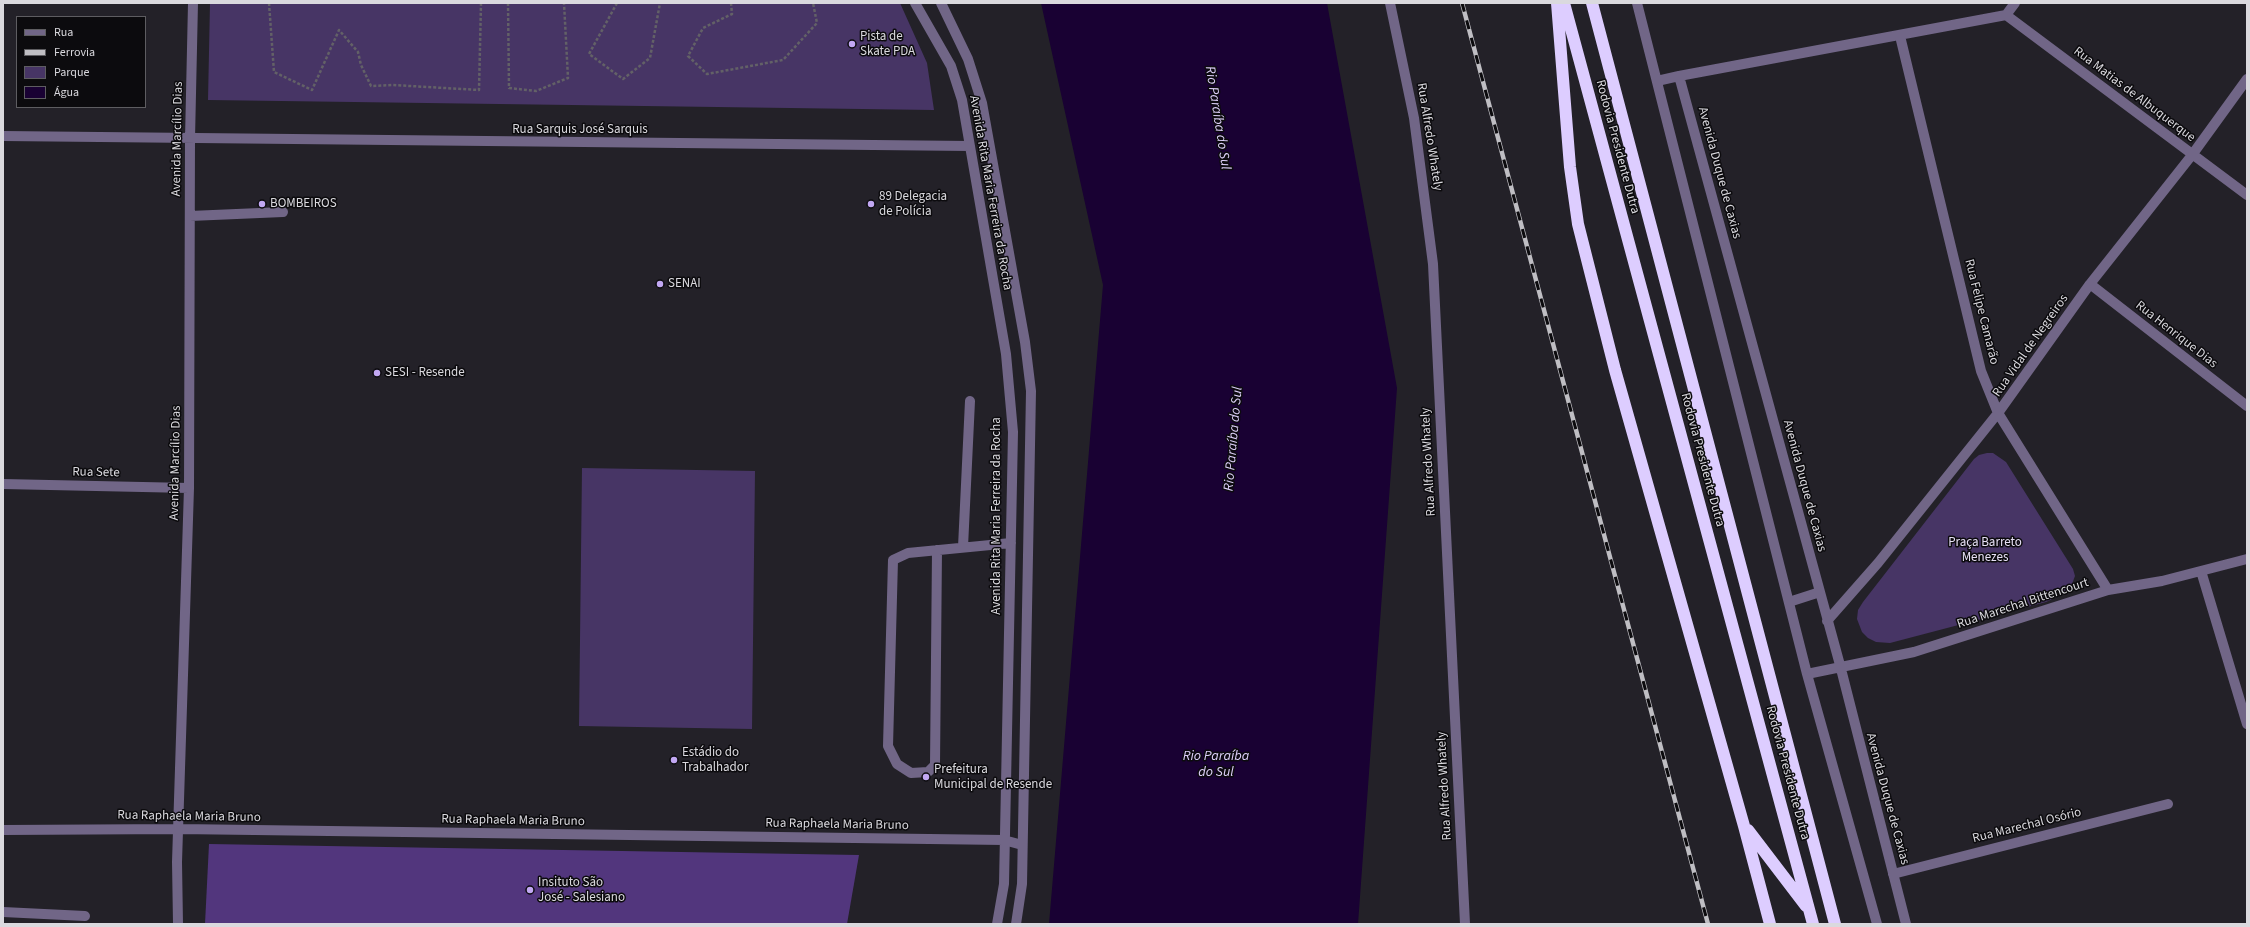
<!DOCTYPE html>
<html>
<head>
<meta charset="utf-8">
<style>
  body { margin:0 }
  #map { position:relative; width:2250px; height:927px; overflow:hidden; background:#232128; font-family:"Source Sans 3",sans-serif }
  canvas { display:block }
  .frame { position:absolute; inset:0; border:4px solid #dad9de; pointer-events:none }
  .legend { position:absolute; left:16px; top:16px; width:130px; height:92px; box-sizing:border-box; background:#0c0b0e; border:1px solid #5e5d61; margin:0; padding:5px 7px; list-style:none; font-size:12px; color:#dad9de }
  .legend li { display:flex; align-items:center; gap:8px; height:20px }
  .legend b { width:20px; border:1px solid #5e5d61 }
</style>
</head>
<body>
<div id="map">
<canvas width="2250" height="927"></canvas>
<div class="frame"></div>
<ul class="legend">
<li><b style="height:5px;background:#716687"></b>Rua</li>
<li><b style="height:5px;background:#bfbec3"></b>Ferrovia</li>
<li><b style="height:11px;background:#473565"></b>Parque</li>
<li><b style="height:11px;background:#190133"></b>Água</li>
</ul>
</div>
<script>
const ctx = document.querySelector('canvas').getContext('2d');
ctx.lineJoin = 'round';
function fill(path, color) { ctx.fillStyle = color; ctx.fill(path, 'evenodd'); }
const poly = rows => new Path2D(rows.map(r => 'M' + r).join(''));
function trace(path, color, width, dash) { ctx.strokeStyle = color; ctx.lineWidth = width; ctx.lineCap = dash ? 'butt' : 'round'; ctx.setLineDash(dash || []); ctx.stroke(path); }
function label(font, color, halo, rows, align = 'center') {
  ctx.font = font + ' "Source Sans 3",sans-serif'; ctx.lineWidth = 3; ctx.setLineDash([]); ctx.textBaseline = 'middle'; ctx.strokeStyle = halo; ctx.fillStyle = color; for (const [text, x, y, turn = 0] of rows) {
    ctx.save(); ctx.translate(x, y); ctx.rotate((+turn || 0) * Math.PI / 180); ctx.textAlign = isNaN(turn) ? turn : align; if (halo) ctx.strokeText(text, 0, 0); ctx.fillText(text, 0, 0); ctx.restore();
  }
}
const green = poly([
  [210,3,900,3,927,63,934,110,208,100],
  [1987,453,1993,453,2006,462,2073,569,2075,576,2072,584,2067,592,2046,602,1890,643,1876,642,1868,638,1862,632,1857,619,1858,610,1863,602,1974,459,1979,455],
  [582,468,755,471,752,729,579,726]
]);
const water = poly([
  [1041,3,1327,3,1397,388,1358,924,1049,924,1103,285]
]);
const building = poly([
  [209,844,859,855,847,924,205,924]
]);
const path = poly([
  [269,3,274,72,312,90,339,30,358,52,361,65,371,86,393,85,479,90,481,3],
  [508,3,509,88,536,91,568,78,564,3],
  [617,3,589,54,623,79,650,58,660,3],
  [731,3,732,14,703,28,688,56,707,74,783,60,817,23,813,3]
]);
const minor = poly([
  [915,3,951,66,962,100,1006,354,1013,432,1004,884,997,924],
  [941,3,968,59,982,103,1025,342,1031,391,1022,884,1016,924],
  [1390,3,1414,118,1433,264,1465,924],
  [1637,3,1807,674,1877,924],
  [2006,15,2247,195],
  [1900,36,1981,371,1998,413,2108,590],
  [1679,76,2006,15,2015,3],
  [1657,81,1679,76,1840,665,1906,924],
  [3,136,970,146],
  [190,216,283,212],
  [2090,284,2247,406],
  [3,484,189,488],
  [963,547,970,401],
  [937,550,935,765,928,772,911,773,897,764,888,746,893,560,908,553,1011,543],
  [2201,571,2247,724],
  [1789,602,1820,592],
  [1827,621,1878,563,1998,413,2090,284,2192,155,2247,79],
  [1807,674,1914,652,2108,590,2162,581,2247,559],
  [3,830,179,829,1004,840,1022,845],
  [1893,874,2168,804],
  [3,912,85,916],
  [178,924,177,862,189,488,190,139,193,3]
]);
const highway = poly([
  [1557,3,1570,167,1578,224,1615,370,1744,826,1770,924],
  [1564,3,1813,924],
  [1592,3,1835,924],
  [1748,830,1806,906]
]);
const rail = poly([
  [1462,3,1708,924]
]);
const markers = [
  [852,44,4,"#c2a8f3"],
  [262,204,4,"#c2a8f3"],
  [871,204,4,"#c2a8f3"],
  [660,284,4,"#c2a8f3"],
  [377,373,4,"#c2a8f3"],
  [674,760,4,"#c2a8f3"],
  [926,777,4,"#c2a8f3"],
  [530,890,4,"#c2a8f3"]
];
const poiNames = [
  ["Pista de",860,37],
  ["Skate PDA",860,52],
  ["89 Delegacia",879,197],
  ["de Polícia",879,212],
  ["BOMBEIROS",270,204],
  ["SENAI",668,284],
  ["SESI - Resende",385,373],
  ["Estádio do",682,753],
  ["Trabalhador",682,768],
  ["Prefeitura",934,770],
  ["Municipal de Resende",934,785],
  ["Insituto São",538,883],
  ["José - Salesiano",538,898]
];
const streetNames = [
  ["Rua Matias de Albuquerque",2134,95,37],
  ["Rua Sarquis José Sarquis",580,130],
  ["Rua Alfredo Whately",1429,137,81],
  ["Avenida Marcílio Dias",178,139,-89],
  ["Rodovia Presidente Dutra",1617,147,75],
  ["Avenida Duque de Caxias",1719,173,75],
  ["Avenida Rita Maria Ferreira da Rocha",990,193,80],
  ["Rua Felipe Camarão",1981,312,76],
  ["Rua Henrique Dias",2176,335,38],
  ["Rua Vidal de Negreiros",2031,346,-55],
  ["Rodovia Presidente Dutra",1702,460,75],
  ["Rua Alfredo Whately",1429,462,-93],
  ["Avenida Marcílio Dias",176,463,-89],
  ["Rua Sete",96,473,1],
  ["Avenida Duque de Caxias",1804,486,75],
  ["Avenida Rita Maria Ferreira da Rocha",997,516,-90],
  ["Rua Marechal Bittencourt",2023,604,-18],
  ["Rodovia Presidente Dutra",1787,773,75],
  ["Rua Alfredo Whately",1445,786,-93],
  ["Avenida Duque de Caxias",1887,799,75],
  ["Rua Raphaela Maria Bruno",189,817,1],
  ["Rua Raphaela Maria Bruno",513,821,1],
  ["Rua Raphaela Maria Bruno",837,825,1],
  ["Rua Marechal Osório",2027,826,-14]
];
const parkNames = [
  ["Praça Barreto",1985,543],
  ["Menezes",1985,558]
];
const waterNames = [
  ["Rio Paraíba do Sul",1217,118,81],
  ["Rio Paraíba do Sul",1234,439,-85],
  ["Rio Paraíba",1216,757],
  ["do Sul",1216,773]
];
fill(green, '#473565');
fill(water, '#190133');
fill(building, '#52367d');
trace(path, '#636167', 2.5, [3, 2]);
trace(minor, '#716687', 10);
trace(highway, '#ddcdff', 12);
trace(rail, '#bfbec3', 4.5);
trace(rail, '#0c0b0e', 3, [9]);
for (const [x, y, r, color] of markers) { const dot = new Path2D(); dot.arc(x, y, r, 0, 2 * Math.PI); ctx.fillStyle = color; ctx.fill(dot); trace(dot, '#0c0b0e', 1.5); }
label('13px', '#dad9de', '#0c0b0e', poiNames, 'left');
label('13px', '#dad9de', '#0c0b0e', streetNames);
label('13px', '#e7e0f5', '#0c0b0e', parkNames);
label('italic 14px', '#ddcff9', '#0c0b0e', waterNames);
</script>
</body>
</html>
